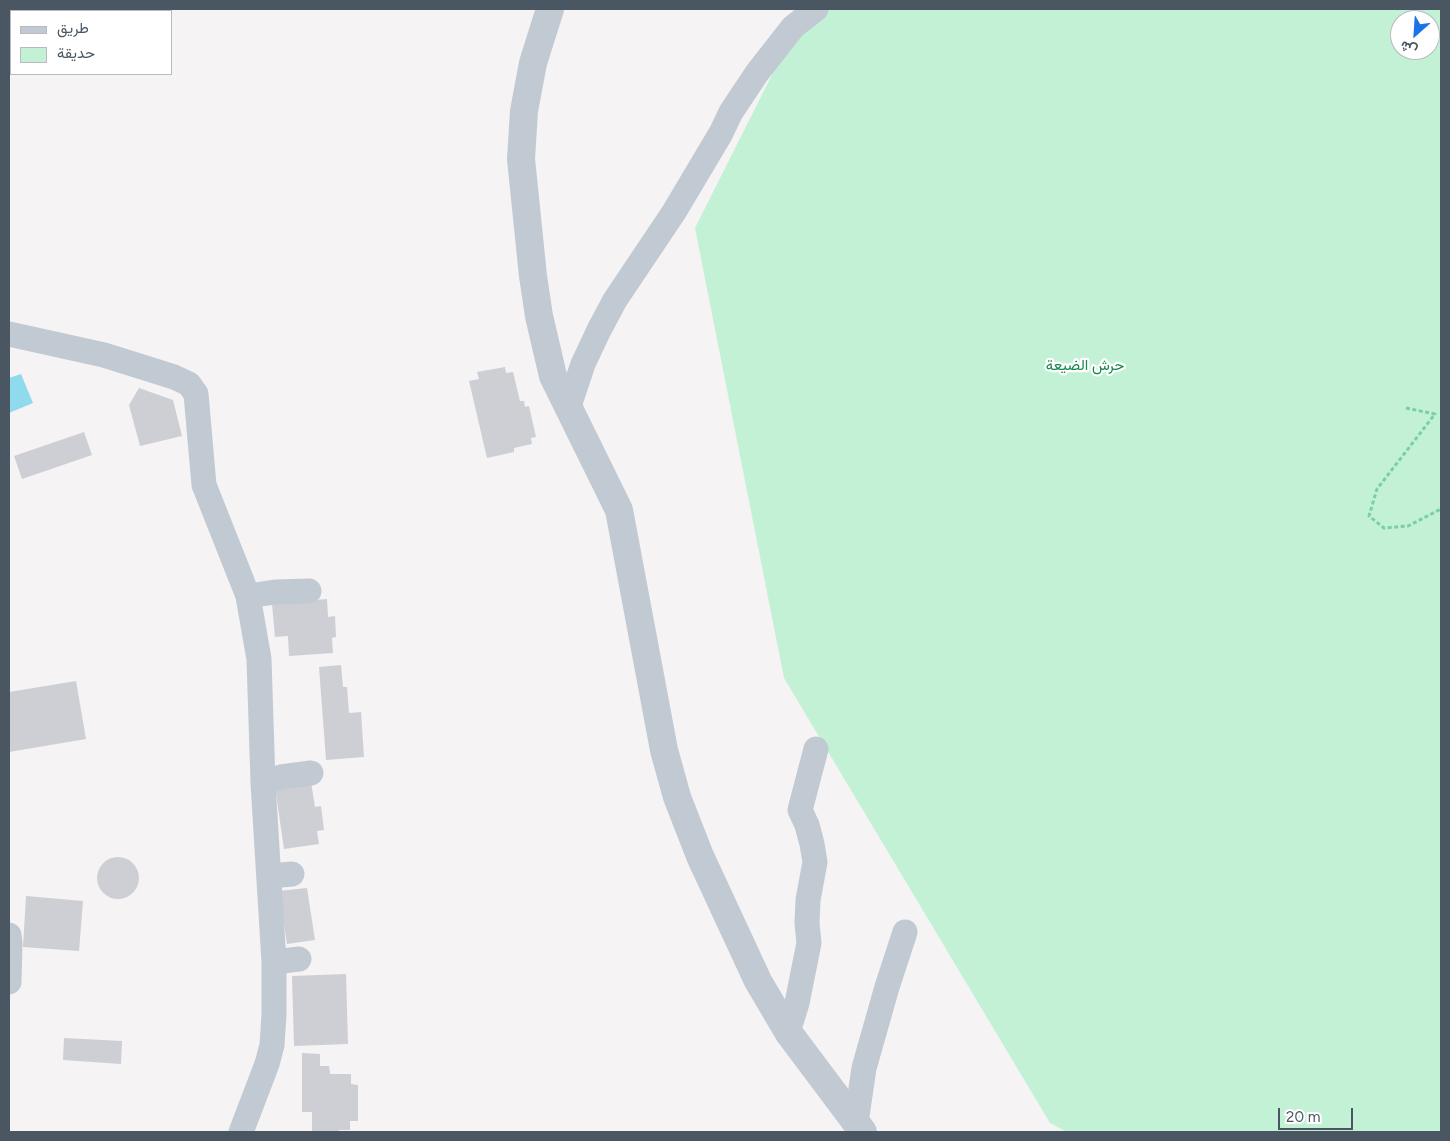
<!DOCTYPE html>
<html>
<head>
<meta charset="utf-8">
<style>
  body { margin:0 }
  #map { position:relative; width:1450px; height:1141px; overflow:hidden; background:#f5f3f3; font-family:Figtree,Vazirmatn,sans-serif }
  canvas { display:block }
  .frame { position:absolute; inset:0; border:10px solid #4a5661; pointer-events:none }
  .legend { position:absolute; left:10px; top:10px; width:162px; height:65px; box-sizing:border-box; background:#fff; border:1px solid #b7bbc0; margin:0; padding:6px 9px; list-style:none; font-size:15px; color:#4a5661 }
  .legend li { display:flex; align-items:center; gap:10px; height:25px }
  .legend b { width:25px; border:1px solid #b7bbc0 }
  .north { position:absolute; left:1390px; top:10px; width:50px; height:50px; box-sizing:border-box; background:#fff; border:1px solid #b7bbc0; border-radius:50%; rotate:206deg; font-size:14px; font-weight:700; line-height:20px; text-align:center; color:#4a5661 }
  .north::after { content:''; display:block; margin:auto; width:18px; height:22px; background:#1a73e8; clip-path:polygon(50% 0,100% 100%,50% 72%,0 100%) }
  .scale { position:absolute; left:1278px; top:1108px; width:75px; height:22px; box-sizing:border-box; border:2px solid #4a5661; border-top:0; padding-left:6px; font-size:15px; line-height:18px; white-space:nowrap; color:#4a5661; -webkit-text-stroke:4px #fff; paint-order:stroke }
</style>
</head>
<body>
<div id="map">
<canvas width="1450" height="1141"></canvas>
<div class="frame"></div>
<ul class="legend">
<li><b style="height:6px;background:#c1cad2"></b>طريق</li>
<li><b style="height:14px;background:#c3f1d5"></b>حديقة</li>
</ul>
<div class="north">ش</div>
<div class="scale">20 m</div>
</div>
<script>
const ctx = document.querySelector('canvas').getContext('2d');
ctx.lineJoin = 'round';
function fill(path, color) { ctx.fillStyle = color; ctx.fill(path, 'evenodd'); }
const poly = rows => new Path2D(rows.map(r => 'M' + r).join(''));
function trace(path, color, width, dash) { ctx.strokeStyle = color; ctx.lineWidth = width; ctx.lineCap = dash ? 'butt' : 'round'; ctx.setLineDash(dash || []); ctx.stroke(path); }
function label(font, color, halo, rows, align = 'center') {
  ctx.font = font + ' Figtree,Vazirmatn,sans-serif'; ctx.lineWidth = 4.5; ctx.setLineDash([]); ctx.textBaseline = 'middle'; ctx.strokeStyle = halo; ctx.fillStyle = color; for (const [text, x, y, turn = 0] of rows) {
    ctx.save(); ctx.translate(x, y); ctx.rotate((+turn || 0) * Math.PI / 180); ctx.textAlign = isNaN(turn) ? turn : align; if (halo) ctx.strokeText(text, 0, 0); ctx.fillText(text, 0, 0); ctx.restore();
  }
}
const green = poly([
  [805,9,1441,9,1441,1132,1067,1132,1050,1123,784,678,695,228],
  [1400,20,1430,20,1430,50,1400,50]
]);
const water = poly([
  [21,374,33,403,9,413,9,378]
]);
const building = poly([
  [505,367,506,373,513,372,520,401,524,401,525,407,529,406,536,437,531,438,532,444,514,448,514,452,487,458,469,381,479,379,477,372],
  [139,388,173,400,182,436,140,446,129,405],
  [84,432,92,455,22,479,14,456],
  [327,599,328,617,335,616,336,637,332,638,333,653,289,656,288,636,275,637,272,604],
  [341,665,343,687,347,687,349,713,361,712,364,757,326,760,319,667],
  [76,681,86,739,9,752,9,692],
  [311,782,315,807,321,806,324,830,317,831,319,844,284,849,275,787],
  '97 878a21 21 0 1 1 42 0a21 21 0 1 1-42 0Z',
  [307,888,315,940,287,944,279,891],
  [26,896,83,901,79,951,23,947],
  [346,974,348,1044,294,1046,292,976],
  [64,1038,122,1041,121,1064,63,1060],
  [302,1053,320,1054,320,1066,329,1066,330,1074,351,1074,351,1084,358,1085,358,1121,350,1121,350,1130,339,1130,339,1132,312,1132,312,1112,302,1112]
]);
const path = poly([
  [1406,408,1435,414,1377,489,1369,516,1384,528,1408,526,1441,509]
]);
const minor = poly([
  [9,16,11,12],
  [9,334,104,355,174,377,189,384,196,394,204,485,248,596,259,659,263,783,274,962,274,1015,272,1045,267,1064,241,1132],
  [568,409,583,364,599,330,615,300,674,212,721,133,731,112,757,73,793,27,816,9],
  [248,596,275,592,309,591],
  [263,783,281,777,311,773],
  [269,876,292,874],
  [9,935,10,944,9,982],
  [274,962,299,959],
  [788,1032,797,1003,809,943,807,923,808,900,815,862,812,844,807,825,800,810,816,749],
  [856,1123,864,1068,887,987,905,932]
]);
const tertiary = poly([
  [550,9,533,63,524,111,521,159,533,276,539,316,553,376,619,510,664,750,677,797,700,856,758,981,788,1032,863,1132]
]);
const parkNames = [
  ["حرش الضيعة",1085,366]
];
fill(green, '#c3f1d5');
fill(water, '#90daee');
fill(building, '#cdcfd5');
trace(path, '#7ad0a6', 3, [4, 2.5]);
trace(minor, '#c1cad2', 25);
trace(tertiary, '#c1cad2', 28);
label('15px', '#17864f', '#fff', parkNames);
</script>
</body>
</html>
